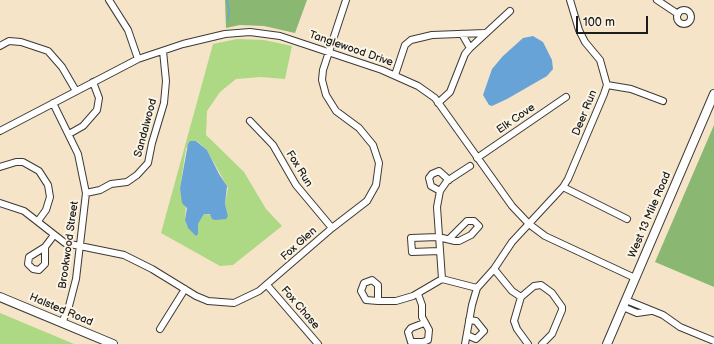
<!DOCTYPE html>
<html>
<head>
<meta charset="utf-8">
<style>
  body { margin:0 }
  #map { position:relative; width:714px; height:344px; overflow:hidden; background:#f5e4c8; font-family:"Balsamiq Sans",sans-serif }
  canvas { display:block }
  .scale { position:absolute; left:576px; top:16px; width:72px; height:18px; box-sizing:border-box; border:2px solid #1c1c1c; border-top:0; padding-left:5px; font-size:12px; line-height:14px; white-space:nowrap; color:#1c1c1c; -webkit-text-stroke:3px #fcf5e5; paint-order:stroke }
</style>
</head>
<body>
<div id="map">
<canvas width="714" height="344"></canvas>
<div class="scale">100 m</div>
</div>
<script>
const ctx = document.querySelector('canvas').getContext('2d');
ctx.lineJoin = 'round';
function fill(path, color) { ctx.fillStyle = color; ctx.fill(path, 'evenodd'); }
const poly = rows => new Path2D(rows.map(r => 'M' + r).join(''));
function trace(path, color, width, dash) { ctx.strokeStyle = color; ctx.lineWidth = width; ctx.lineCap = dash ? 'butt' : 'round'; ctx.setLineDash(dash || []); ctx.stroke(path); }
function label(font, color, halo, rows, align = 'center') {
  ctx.font = font + ' "Balsamiq Sans",sans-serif'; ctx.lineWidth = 4; ctx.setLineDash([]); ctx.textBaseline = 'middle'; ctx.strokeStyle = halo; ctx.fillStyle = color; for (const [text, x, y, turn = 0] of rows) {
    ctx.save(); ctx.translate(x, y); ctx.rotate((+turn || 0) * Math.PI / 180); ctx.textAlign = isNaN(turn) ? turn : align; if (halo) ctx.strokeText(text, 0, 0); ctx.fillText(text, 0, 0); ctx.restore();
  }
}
const green = poly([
  [237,39,264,40,292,46,285,79,260,77,236,79,220,92,207,111,206,135,244,172,266,209,282,226,233,265,220,266,161,233,213,44],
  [197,141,207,150,228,188,225,204,228,216,204,214,198,224,198,234,187,226,185,218,186,206,180,188,186,148],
  [0,313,74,344,0,344]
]);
const forest = poly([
  [225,0,307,0,295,33,264,26,240,25,226,28],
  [714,125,714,287,655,262]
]);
const water = poly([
  [533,36,543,42,552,60,553,69,547,76,507,99,492,106,489,105,483,95,492,69,503,56,523,38],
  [196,141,207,150,219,174,227,186,225,204,228,216,226,219,215,220,212,219,210,214,204,214,198,224,198,234,196,236,188,228,185,220,187,208,182,203,180,188,188,144,190,141]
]);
const stream = poly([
  [227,0,229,10,228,20]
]);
const street = poly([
  [109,0,128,30,138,59],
  [657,0,678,14],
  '677 17a7 7 0 1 1 14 0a7 7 0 1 1-14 0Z',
  [462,34,470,48],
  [0,46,9,41,21,42,48,51,62,67,76,91],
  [395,75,405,45,411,40,432,35,485,33],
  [607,85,631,89,663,101],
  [53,103,78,154,86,193,76,279,69,306,62,323],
  [438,103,450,92,465,54,470,48,510,11],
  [250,121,273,145,296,185,332,228],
  [0,131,138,59,183,44,225,34,250,32,280,36,382,70,418,86,435,98,512,206,529,224,545,236,635,278],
  [69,134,83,126,97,110,99,98,93,82],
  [477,158,566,97],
  [0,167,16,162,23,162,39,171,48,185,50,197,46,210,38,221],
  [563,187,627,219],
  [440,191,431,186,429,178,432,174,439,171,449,180],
  [86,193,100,190,111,184,127,182,137,175,148,163,152,143,164,103,166,81,163,51],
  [0,203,24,211,65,243,124,255,152,269,196,296,208,301,234,303,259,291,332,228,367,201,376,185,379,163,373,145,359,128,336,111,326,95,322,80,323,70,346,0],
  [45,247,45,264,39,270,33,269,28,264,29,257,45,247,54,235],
  [439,251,412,252,411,238,438,237,455,241,459,241,471,235,479,226,474,221,467,221,449,239],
  [494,269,512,291,521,297],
  [442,279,437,207,440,191,447,181,470,166],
  [267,285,318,344],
  [418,294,422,305,422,317,429,330,428,340,423,342,411,342,408,332,411,328,424,323],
  [626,300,663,315,680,327,714,341],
  [378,301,378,285,372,280,364,283,361,291,366,300,378,301,396,301,413,296,442,279,477,288],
  [623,307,637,313,651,311],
  [160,329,185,289],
  [467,335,476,339,484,331,476,321,469,320],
  [465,344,472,305,477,288,494,269,512,242,563,187,568,179,604,94,607,85,600,60,585,42,579,30,570,0],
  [528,344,517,329,514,321,521,297,534,286,541,285,552,293,562,307,562,310,552,334,542,344]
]);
const secondary = poly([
  [0,297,113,344],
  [607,344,714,94]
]);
const streetNames = [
  ["Tanglewood Drive",351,49,19],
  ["Deer Run",585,113,-68],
  ["Elk Cove",516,119,-35],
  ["Sandalwood",146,128,-75],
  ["Fox Run",299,169,58],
  ["West 13 Mile Road",650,215,-67],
  ["Fox Glen",299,244,-42],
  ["Brookwood Street",69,245,-82],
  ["Fox Chase",300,308,49],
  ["Halsted Road",61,310,23]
];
fill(green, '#add884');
fill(forest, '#8ab872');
fill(water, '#68a3d8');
trace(stream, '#68a3d8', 1.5);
trace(street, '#3d3a36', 8);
trace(secondary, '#3d3a36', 10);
trace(street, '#fff', 6);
trace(secondary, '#fff', 8);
label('11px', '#1c1c1c', '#fcf5e5', streetNames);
</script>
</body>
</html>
